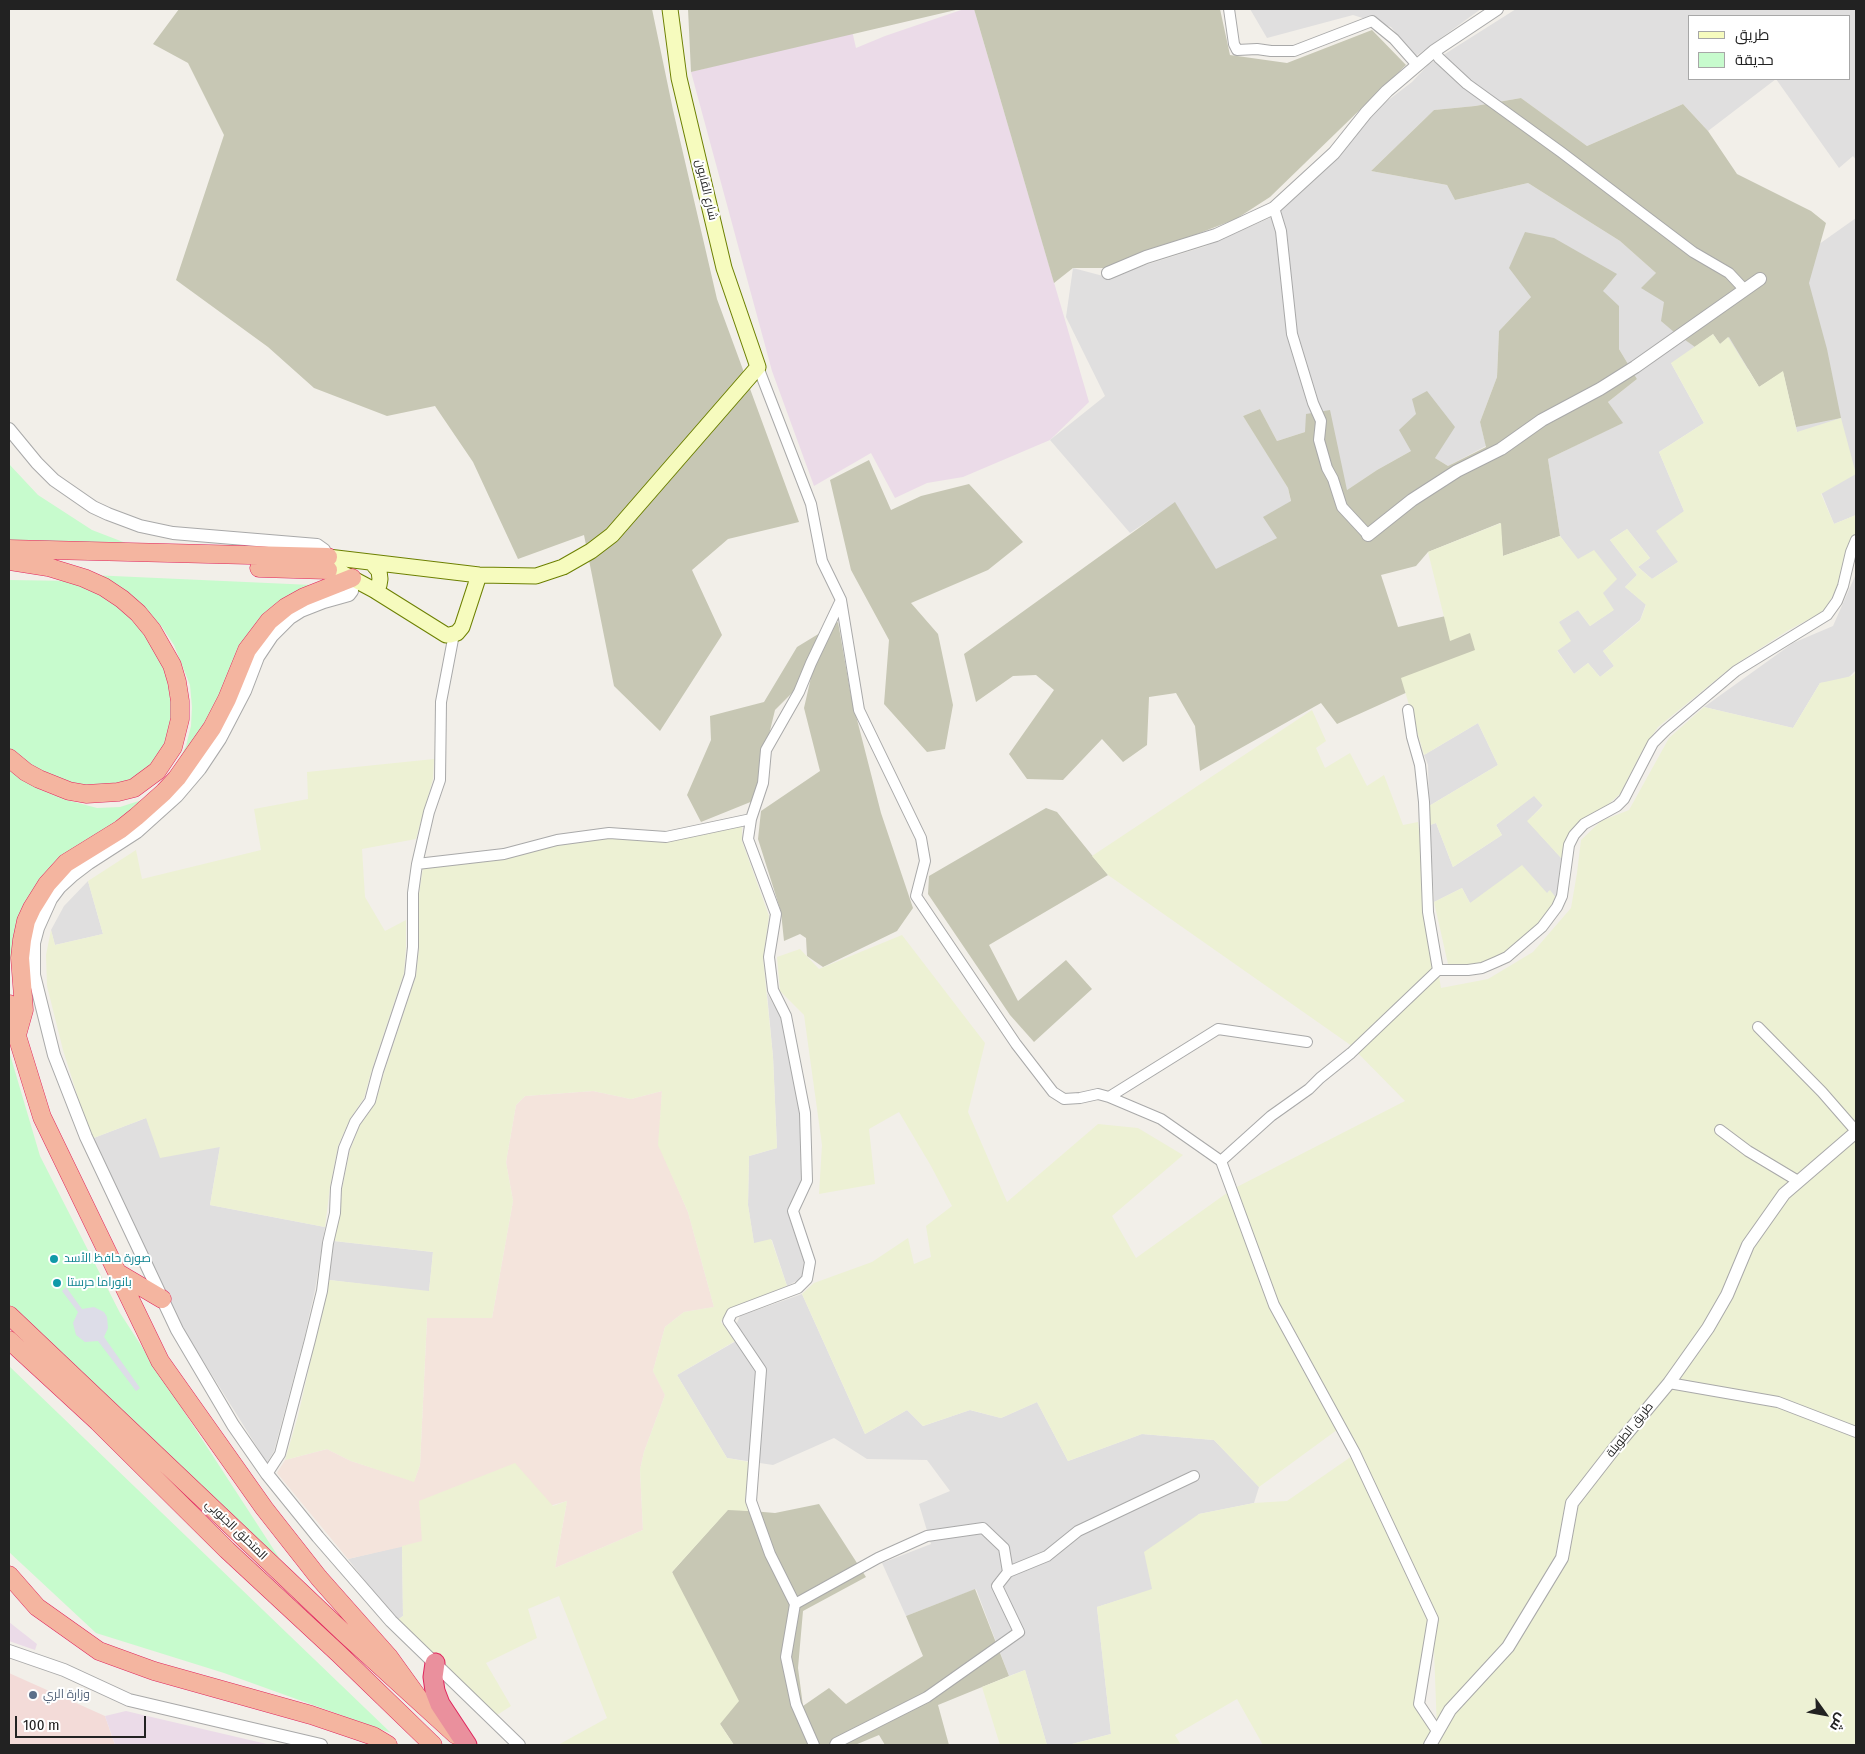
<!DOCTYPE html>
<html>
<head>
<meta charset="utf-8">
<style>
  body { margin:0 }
  #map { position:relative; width:1865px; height:1754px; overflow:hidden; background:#f2efe9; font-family:"Fira Sans Condensed",Cairo,sans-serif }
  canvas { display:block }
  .frame { position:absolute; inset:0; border:10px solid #222; pointer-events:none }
  .legend { position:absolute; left:1688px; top:15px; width:162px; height:65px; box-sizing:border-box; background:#fff; border:1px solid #a7a7a7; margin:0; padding:6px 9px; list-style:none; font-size:15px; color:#222 }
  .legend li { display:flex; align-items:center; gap:10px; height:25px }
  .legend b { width:25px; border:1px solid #a7a7a7 }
  .north { position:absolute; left:1800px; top:1689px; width:50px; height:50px; -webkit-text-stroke:4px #fff; paint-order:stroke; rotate:122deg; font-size:14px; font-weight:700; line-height:20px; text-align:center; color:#222 }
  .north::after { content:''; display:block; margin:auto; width:18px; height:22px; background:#222; clip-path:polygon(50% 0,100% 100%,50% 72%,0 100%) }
  .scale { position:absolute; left:15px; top:1716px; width:131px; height:22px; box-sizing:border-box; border:2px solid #222; border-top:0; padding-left:6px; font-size:15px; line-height:18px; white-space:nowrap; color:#222; -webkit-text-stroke:4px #fff; paint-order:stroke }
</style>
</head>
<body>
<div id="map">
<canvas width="1865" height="1754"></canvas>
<div class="frame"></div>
<ul class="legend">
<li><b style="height:6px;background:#f6fbbe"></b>طريق</li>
<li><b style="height:14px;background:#c7fbcd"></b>حديقة</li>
</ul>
<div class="north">ش</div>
<div class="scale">100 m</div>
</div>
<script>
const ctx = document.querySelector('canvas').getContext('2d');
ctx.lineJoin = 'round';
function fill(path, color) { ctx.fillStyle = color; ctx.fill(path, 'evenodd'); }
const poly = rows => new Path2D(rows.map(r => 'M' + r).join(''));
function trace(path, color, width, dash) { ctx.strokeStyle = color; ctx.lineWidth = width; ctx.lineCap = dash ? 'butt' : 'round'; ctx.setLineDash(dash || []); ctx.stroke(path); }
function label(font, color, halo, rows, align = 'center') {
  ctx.font = font + ' "Fira Sans Condensed",Cairo,sans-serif'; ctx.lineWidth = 4; ctx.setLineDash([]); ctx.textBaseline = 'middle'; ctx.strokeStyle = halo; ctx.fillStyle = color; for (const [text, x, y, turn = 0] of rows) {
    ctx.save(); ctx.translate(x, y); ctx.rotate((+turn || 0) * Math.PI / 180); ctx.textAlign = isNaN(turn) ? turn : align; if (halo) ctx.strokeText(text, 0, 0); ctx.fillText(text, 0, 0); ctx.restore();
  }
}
const residential = poly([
  [1250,9,1481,9,1416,56,1391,27,1353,15,1267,38],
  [1516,9,1856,9,1856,160,1853,156,1839,168,1776,79,1708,131,1683,104,1587,146,1521,98,1475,106,1434,110,1371,171,1447,185,1455,200,1528,183,1620,241,1656,273,1716,317,1856,218,1856,515,1834,524,1797,432,1783,372,1671,363,1704,423,1659,452,1684,511,1678,562,1652,579,1638,567,1650,558,1627,529,1610,540,1637,575,1625,587,1646,604,1640,620,1603,651,1614,666,1600,677,1588,663,1574,674,1557,650,1558,622,1578,610,1590,626,1613,610,1560,536,1548,459,1622,423,1608,402,1637,379,1619,349,1619,306,1531,297,1499,331,1497,377,1480,422,1486,446,1448,466,1435,458,1417,414,1411,451,1377,470,1347,490,1305,432,1277,441,1260,409,1243,416,1288,488,1291,502,1277,538,1216,570,1175,503,1130,533,1050,440,1105,396,1066,317,1073,268,1107,277,1206,246,1272,217,1378,108,1412,82,1429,64],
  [1689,16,1849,16,1849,79,1689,79],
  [1855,576,1856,670,1846,680,1820,683,1793,728,1704,707,1793,643,1833,626],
  [1478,723,1498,765,1429,806,1428,765,1424,755],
  [1534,795,1543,805,1528,821,1562,859,1562,873,1557,899,1549,891,1547,894,1470,903,1462,888,1434,902,1430,825,1436,823,1453,867,1502,835,1496,825],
  [88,881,103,934,55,945,51,930,64,906],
  [767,993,783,1021,801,1114,802,1183,788,1214,804,1262,802,1278,787,1286,772,1240,754,1244,748,1205,749,1156,777,1148,773,1057],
  [146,1118,220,1147,210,1205,325,1227,315,1290,304,1339,274,1451,267,1463,182,1327,91,1139],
  [334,1241,433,1252,429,1292,329,1280],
  [802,1294,865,1434,907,1410,923,1426,970,1410,1001,1418,1037,1402,1068,1461,1142,1434,1214,1440,1259,1487,1254,1503,1199,1514,1152,1590,1097,1607,1111,1734,1068,1745,1047,1745,1025,1670,1009,1676,976,1589,906,1616,882,1563,931,1544,919,1504,950,1491,927,1460,867,1459,834,1438,773,1465,727,1458,677,1375,743,1337,736,1325,740,1316],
  [402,1546,403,1616,396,1621,348,1559]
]);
const commercial = poly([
  [9,1673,105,1716,115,1745,9,1745]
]);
const industrial = poly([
  [964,9,974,9,1089,402,1050,440,963,477,927,483,895,498,871,453,814,486,772,371,691,72,761,54,851,26,856,48,885,36],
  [9,1622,37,1644,35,1650,9,1641],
  [126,1711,271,1745,115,1745,105,1716]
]);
const military = poly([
  [593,1091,631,1099,662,1091,659,1145,688,1212,714,1307,684,1312,665,1327,653,1371,665,1395,644,1452,640,1470,643,1530,555,1568,567,1501,423,1542,348,1559,277,1473,285,1460,327,1449,351,1461,414,1481,420,1465,427,1318,492,1318,513,1201,506,1162,516,1105,525,1096]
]);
const construction = poly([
  [179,9,652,9,673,110,717,299,799,522,728,539,692,570,722,635,660,731,614,686,584,535,518,559,473,462,435,406,387,416,314,388,268,347,176,280,224,135,188,63,153,44],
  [688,9,960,9,691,72],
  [974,9,1220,9,1230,55,1287,63,1372,30,1406,65,1270,197,1236,219,1109,268,1073,268,1054,283],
  [1521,98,1587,146,1683,104,1708,131,1737,174,1811,211,1826,223,1809,283,1827,349,1841,418,1796,427,1783,372,1759,387,1729,337,1720,344,1713,334,1695,347,1674,332,1661,321,1664,302,1641,288,1656,273,1620,241,1528,183,1455,200,1447,185,1371,171,1434,110,1475,106],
  [1525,232,1554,238,1617,274,1603,291,1619,306,1619,349,1637,379,1608,402,1623,423,1548,459,1560,536,1503,556,1500,523,1428,552,1416,566,1381,575,1398,627,1463,612,1484,648,1410,691,1337,724,1321,703,1200,771,1195,726,1176,693,1149,697,1147,745,1123,762,1102,739,1063,780,1027,779,1009,754,1054,690,1036,675,1013,676,976,702,964,654,1175,502,1216,569,1277,538,1263,517,1291,501,1288,488,1243,416,1260,409,1277,441,1305,432,1306,414,1330,410,1347,490,1377,470,1411,451,1399,430,1416,414,1412,399,1427,391,1455,427,1435,458,1448,466,1486,447,1480,422,1497,377,1499,331,1531,297,1509,268],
  [869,460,891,510,921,496,969,484,1023,542,988,570,911,603,938,634,953,705,945,749,927,752,884,704,889,640,851,570,830,480],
  [838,622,851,696,881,813,913,908,897,931,823,967,807,956,806,938,800,934,784,941,781,912,758,839,761,811,820,771,804,708,812,673,775,710,753,801,701,822,687,795,711,740,710,716,764,702,797,647],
  [1046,808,1057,812,1108,875,989,945,1018,1001,1066,960,1092,989,1034,1042,1010,1015,928,894,929,876],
  [819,1504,866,1577,803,1611,798,1668,803,1706,829,1688,846,1704,923,1656,906,1616,975,1589,1009,1676,938,1705,949,1745,885,1745,879,1735,855,1745,734,1745,720,1724,672,1572,728,1509,775,1513]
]);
const farmland = poly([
  [1713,334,1720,344,1728,337,1759,387,1783,371,1797,432,1841,418,1856,474,1821,494,1834,524,1856,515,1856,534,1851,539,1836,590,1824,611,1787,631,1733,666,1658,727,1642,751,1620,794,1603,809,1577,826,1567,837,1562,859,1527,821,1543,806,1534,796,1496,825,1502,835,1453,867,1436,823,1430,825,1429,806,1498,765,1478,723,1424,755,1401,678,1475,650,1470,633,1450,641,1428,552,1501,523,1503,556,1560,536,1578,559,1594,550,1617,579,1603,593,1614,610,1590,626,1578,610,1559,622,1571,641,1557,651,1574,674,1588,663,1600,677,1614,666,1603,651,1640,621,1646,605,1625,587,1637,575,1610,540,1627,529,1650,558,1638,567,1652,579,1678,562,1656,531,1684,511,1659,452,1704,423,1671,363],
  [1856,672,1856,1745,1263,1745,1237,1699,1175,1735,1181,1745,1068,1745,1111,1734,1097,1607,1152,1589,1144,1552,1199,1514,1254,1503,1287,1501,1355,1454,1341,1427,1259,1487,1214,1440,1142,1434,1068,1461,1037,1402,1001,1418,970,1410,923,1426,907,1410,865,1434,802,1294,814,1283,872,1262,908,1238,914,1264,931,1257,926,1226,952,1206,931,1166,899,1112,869,1129,875,1184,819,1194,822,1145,804,1015,780,991,777,957,800,949,819,969,902,935,985,1043,968,1112,1007,1202,1098,1124,1138,1128,1183,1155,1112,1216,1136,1258,1231,1190,1405,1101,1349,1044,1108,875,1092,856,1312,710,1326,741,1316,748,1325,768,1350,753,1367,786,1384,775,1403,825,1418,822,1428,912,1441,988,1488,979,1533,952,1571,908,1577,873,1581,840,1601,821,1629,810,1669,738,1704,707,1793,728,1820,683,1852,676],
  [1433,1623,1437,1730,1419,1704],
  [434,759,433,779,416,839,362,849,365,897,385,931,406,920,406,947,404,973,372,1069,364,1098,350,1119,338,1146,330,1187,325,1227,210,1205,220,1147,160,1158,146,1118,91,1139,63,1050,47,986,46,955,51,930,55,945,103,934,88,881,136,850,142,879,261,850,254,809,308,799,307,772],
  [742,826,742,841,769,916,763,958,773,1057,777,1148,749,1156,748,1205,754,1243,771,1239,787,1286,728,1309,721,1322,735,1341,677,1375,727,1458,749,1462,745,1501,748,1511,728,1510,672,1572,739,1701,720,1724,734,1745,558,1745,607,1718,559,1596,528,1609,537,1638,486,1663,511,1706,494,1717,396,1621,403,1616,402,1546,422,1541,419,1501,515,1463,553,1506,567,1501,555,1568,643,1530,640,1470,644,1452,665,1395,653,1371,665,1327,684,1312,714,1307,688,1212,658,1145,662,1091,631,1099,593,1091,525,1096,516,1105,506,1162,513,1201,492,1318,427,1318,420,1465,414,1482,351,1461,327,1449,285,1460,298,1416,329,1280,429,1291,433,1252,334,1241,340,1214,342,1189,350,1150,360,1125,375,1104,384,1073,416,976,419,948,419,894,423,867,609,837],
  [1522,865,1547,893,1550,890,1557,899,1549,913,1517,945,1494,959,1468,966,1448,964,1434,902,1462,888,1470,903],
  [1025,1670,1047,1745,1000,1745,982,1687]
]);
const park = poly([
  [9,464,38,495,92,530,144,550,9,544],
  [91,575,334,586,294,601,169,788,67,862,14,976,9,953,9,767,18,776,41,790,67,800,97,808,120,807,142,800,163,783,175,768,186,746,191,726,192,707,190,685,174,645,162,627,147,610,129,595],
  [9,580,71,581,87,585,138,619,176,689,165,761,115,793,47,779,9,750],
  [9,1051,40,1156,120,1313,287,1570,9,1305],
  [9,1366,391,1733,224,1673,96,1633,9,1552]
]);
const plaza = poly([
  [66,1287,82,1309,94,1307,104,1312,107,1317,108,1328,104,1337,140,1388,136,1391,98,1341,85,1342,76,1335,73,1323,78,1312,62,1291]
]);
const minor = poly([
  [1229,9,1234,44,1237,50,1257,49,1271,51,1294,51,1372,21,1394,39,1417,65],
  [1434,51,1439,58,1467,84,1561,152,1693,252,1729,273,1744,289],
  [1274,208,1281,231,1292,334,1313,403,1321,421,1319,440,1327,468,1333,479,1342,507,1368,535],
  [758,367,811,504,822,561,841,600,859,710,921,838,925,861,916,896,1016,1044,1053,1092,1064,1099,1080,1098,1098,1094,1109,1097,1161,1119,1221,1161,1274,1305,1355,1453,1433,1619,1419,1704,1437,1731],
  [1408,710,1412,737,1420,765,1424,802,1428,912,1438,970],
  [417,864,504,854,557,840,609,833,666,837,751,819],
  [1758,1027,1822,1092,1856,1131],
  [1109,1097,1218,1029,1307,1042],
  [1720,1130,1748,1151,1798,1181],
  [1221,1161,1271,1116,1309,1089,1320,1078,1351,1053,1438,970,1468,970,1482,968,1496,962,1507,957,1542,927,1557,907,1562,896,1569,845,1574,835,1584,824,1617,806,1624,799,1653,743,1666,730,1736,671,1827,615,1837,601,1843,586,1851,552,1856,540],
  [1669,1383,1778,1402,1856,1432],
  [267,1474,280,1454,310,1340,322,1291,328,1243,335,1213,336,1188,344,1148,355,1122,370,1101,378,1071,410,975,413,947,413,893,417,864,429,812,440,780,441,702,454,634],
  [795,1604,770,1554,751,1501,761,1370,728,1321,732,1313,798,1288,807,1279,810,1262,793,1211,807,1181,805,1113,786,1016,773,990,769,957,776,914,748,839,751,819,763,783,766,750,799,692,811,663,841,600],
  [814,1745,796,1704,786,1657,795,1604,878,1558,927,1536,983,1528,1004,1548,1008,1572],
  [835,1745,836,1743,927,1697,1019,1632,997,1586,1008,1572,1047,1556,1078,1531,1194,1476]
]);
const tertiary = poly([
  [1108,273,1146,257,1216,235,1274,208,1334,153,1366,113,1387,91,1434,51,1497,9],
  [9,429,37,463,54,480,93,507,108,514,140,526,173,533,317,545,324,550,328,557],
  [1368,535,1412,500,1457,471,1501,449,1542,420,1600,389,1635,367,1760,279],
  [352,578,352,591,349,595,324,602,301,611,290,618,272,636,258,657,245,691,220,739,200,769,177,796,137,832,89,863,72,876,60,887,51,899,38,928,34,943,34,975,54,1055,86,1137,177,1330,233,1425,267,1474,318,1537,391,1621,519,1745],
  [9,1651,64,1670,129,1700,321,1745],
  [1430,1745,1450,1710,1508,1647,1562,1558,1572,1503,1614,1449,1669,1383,1708,1328,1727,1295,1748,1245,1784,1194,1856,1132]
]);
const secondary = poly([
  [328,557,479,575,536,576,563,567,591,551,612,535,758,367,724,268,679,78,670,9],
  [372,563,379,571,380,579,379,585,374,590],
  [328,570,344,574,374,590,446,635,450,635,457,633,462,627,479,575]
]);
const trunk = poly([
  [9,549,328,557],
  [259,568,328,570],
  [9,758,26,772,39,779,69,791,86,794,118,792,134,788,157,771,173,747,180,719,180,701,177,682,172,665,152,630,138,613,122,599,104,587,84,578,48,567,10,561],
  [9,1004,17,1036,42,1117,160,1361,264,1508,319,1578,389,1657,425,1707],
  [17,1035,24,1010,20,958,22,940,26,921,32,908,47,884,66,863,121,829,136,817,164,792,177,778,212,728,227,699,247,650,269,621,286,607,304,597,352,578],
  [118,1273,162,1299],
  [9,1315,344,1633,456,1735],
  [9,1340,98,1422,227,1550,339,1654,433,1745],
  [9,1575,37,1607,99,1651,154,1671,311,1715,373,1736,388,1745]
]);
const motorway = poly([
  [435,1663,433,1677,435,1691,440,1704,467,1745]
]);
const markers = [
  [54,1259,5,"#0f9aa8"],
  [57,1283,5,"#0f9aa8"],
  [33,1695,5,"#5c6f8a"]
];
const streetNames = [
  ["شارع القابون",706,190,77],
  ["طريق الطويلة",1630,1430,-51],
  ["المتحلق الجنوبي",236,1530,44]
];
const cultureNames = [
  ["صورة حافظ الأسد",64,1259],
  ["بانوراما حرستا",67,1283]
];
const serviceNames = [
  ["وزارة الري",43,1695]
];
fill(residential, '#e0dfdf');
fill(commercial, '#f3dbd8');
fill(industrial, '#ebdbe8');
fill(military, '#f4e4dc');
fill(construction, '#c7c7b4');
fill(farmland, '#edf1d4');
fill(park, '#c7fbcd');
fill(plaza, '#dddde8');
trace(minor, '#a9a9a9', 12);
trace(tertiary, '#a9a9a9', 14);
trace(secondary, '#6d8002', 17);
trace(trunk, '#e0265e', 19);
trace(motorway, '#e0265e', 21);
trace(minor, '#fff', 10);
trace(tertiary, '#fff', 12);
trace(secondary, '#f6fbbe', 15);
trace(trunk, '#f4b5a0', 18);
trace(motorway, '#ea909d', 19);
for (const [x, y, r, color] of markers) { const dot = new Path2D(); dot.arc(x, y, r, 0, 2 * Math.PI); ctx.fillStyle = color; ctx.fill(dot); trace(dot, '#fff', 2); }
label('12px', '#222', '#fff', streetNames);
label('12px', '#0d838f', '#fff', cultureNames, 'left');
label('12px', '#4e5e75', '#fff', serviceNames, 'left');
</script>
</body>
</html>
